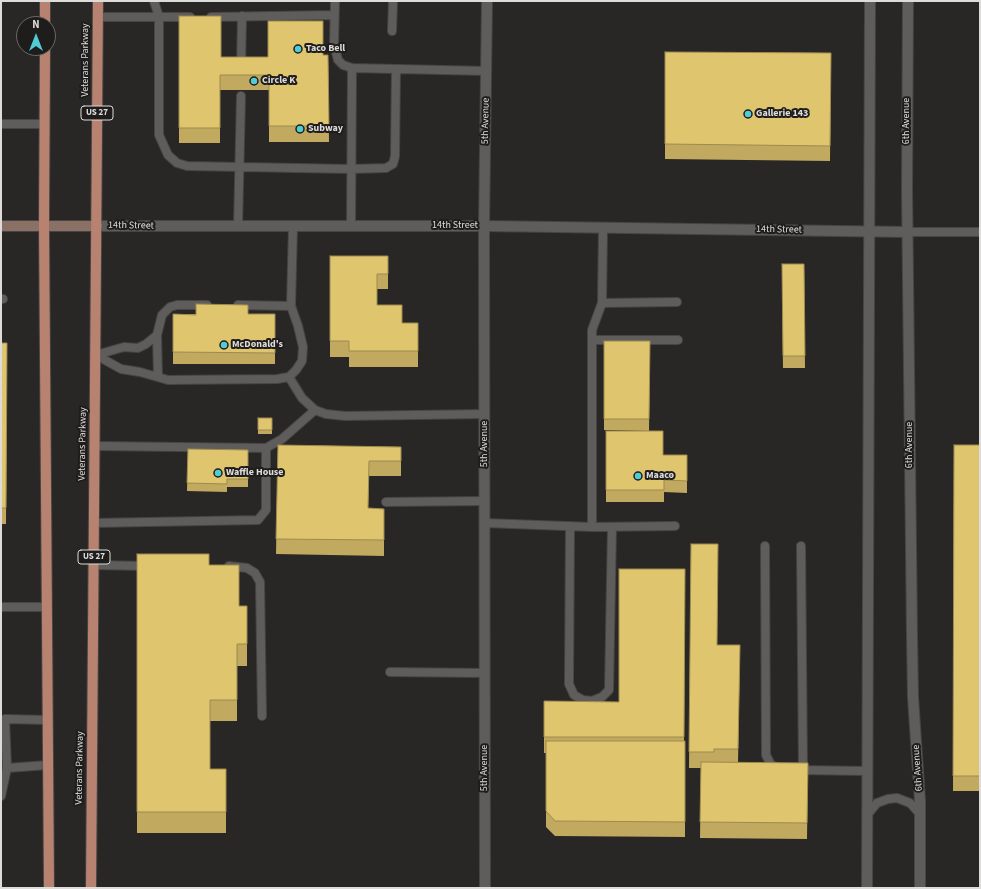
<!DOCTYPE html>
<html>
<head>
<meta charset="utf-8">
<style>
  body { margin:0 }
  #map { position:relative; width:981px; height:889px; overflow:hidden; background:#292725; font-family:"Source Sans 3",sans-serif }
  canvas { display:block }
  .frame { position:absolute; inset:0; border:2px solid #dddcdb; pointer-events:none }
  .north { position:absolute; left:16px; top:16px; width:40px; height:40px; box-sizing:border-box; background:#1f1d1c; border:1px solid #6b6968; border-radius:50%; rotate:0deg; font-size:11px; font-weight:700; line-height:16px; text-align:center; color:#dddcdb }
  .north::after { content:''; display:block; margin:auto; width:14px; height:18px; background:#51ccd4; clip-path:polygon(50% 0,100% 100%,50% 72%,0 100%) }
</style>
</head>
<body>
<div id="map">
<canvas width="981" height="889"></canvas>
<div class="frame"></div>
<div class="north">N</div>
</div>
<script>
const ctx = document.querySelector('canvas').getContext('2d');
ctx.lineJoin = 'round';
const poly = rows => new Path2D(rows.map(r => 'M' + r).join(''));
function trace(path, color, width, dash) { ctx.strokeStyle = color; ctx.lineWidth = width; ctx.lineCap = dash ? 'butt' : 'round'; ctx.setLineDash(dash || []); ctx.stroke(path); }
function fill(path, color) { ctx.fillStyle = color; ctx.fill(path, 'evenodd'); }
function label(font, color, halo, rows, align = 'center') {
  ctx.font = font + ' "Source Sans 3",sans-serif'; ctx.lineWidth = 4; ctx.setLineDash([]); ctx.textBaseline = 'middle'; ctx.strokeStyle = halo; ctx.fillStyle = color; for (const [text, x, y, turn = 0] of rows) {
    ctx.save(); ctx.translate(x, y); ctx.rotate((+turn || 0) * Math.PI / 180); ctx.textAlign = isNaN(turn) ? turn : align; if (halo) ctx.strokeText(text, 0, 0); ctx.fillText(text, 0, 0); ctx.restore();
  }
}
const service = poly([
  [154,1,159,17,159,135,168,155,177,163,187,166,351,169,386,168,393,164,395,156,396,69],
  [335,1,334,44,338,60,343,65,352,68,487,71],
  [98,17,190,17],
  [211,17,334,15],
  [392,31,393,1],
  [241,67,242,16],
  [1,124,45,124],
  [351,226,352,68],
  [238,227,241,96],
  [908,232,980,232],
  [1,299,3,299],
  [602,303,677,302],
  [238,305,291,306],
  [157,335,158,377],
  [592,340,678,340],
  [96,355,121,369,140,372,168,380,277,379,289,377,296,370,302,361,303,347,298,326,291,306,293,226],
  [96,355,124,347,138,348,146,344,157,335,162,315,170,307,177,305,207,305],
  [289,377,302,398,315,410,326,414,345,416,485,414],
  [95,446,266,448,282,439,315,410],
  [386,502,485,501],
  [94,523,258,520,266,510,266,448],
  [485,523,592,527,592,330,602,303,603,228],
  [570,526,569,684,574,695,583,700,592,701,602,697,609,690,612,527],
  [592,527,675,526],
  [765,546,766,755,771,765,779,768],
  [801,546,803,770],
  [94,565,147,566],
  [229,566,247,568,255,573,260,582,262,716],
  [1,607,47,607],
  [390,672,485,673],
  [7,768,5,719,47,720],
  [798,770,867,771],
  [1,796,7,768,48,765],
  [867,815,877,803,888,799,897,798,910,803,920,814]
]);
const minor = poly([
  [97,226,484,226,908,232]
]);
const tertiary = poly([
  [908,1,907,190,912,636,913,697,920,801,920,888],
  [485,888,484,226,487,1],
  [867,888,870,1]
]);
const secondary = poly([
  [1,226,97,226]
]);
const primary = poly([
  [45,24,45,1],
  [45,48,44,225,49,888],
  [91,888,98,1]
]);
const wall = poly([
  [179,16,221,57,268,57,328,55,329,142,269,142,269,90,220,90,220,143,179,143],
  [665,52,831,53,830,161,665,159],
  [330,256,388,256,388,289,377,289,377,305,402,323,418,323,418,367,349,367,349,357,330,357],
  [782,264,804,264,805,368,783,368],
  [173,314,275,314,275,364,173,364],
  [604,341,650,341,649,431,604,430],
  [1,343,7,343,6,524,1,524],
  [258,418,272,418,272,434,258,434],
  [606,431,663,455,687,455,687,493,664,492,664,502,606,502],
  [278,445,401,447,401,476,369,476,368,508,384,509,384,556,276,554],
  [954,445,980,445,980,791,953,791],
  [188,449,248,450,248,487,227,487,227,492,187,491],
  [691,544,717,645,740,645,738,763,808,763,807,839,700,838,701,768,689,768],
  [137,554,209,565,239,606,247,606,247,666,237,666,237,721,210,721,210,769,226,769,226,833,137,833],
  [685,569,684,741,685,741,685,837,555,836,546,827,546,753,544,753,544,701,619,702]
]);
const building = poly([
  [179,16,221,16,221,57,268,57,268,21,323,21,323,55,328,55,329,126,269,126,269,75,220,75,220,128,179,128,179,16],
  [665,52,831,53,830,146,665,144,665,52],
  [330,256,388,256,388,274,377,274,377,305,402,305,402,323,418,323,418,351,349,351,349,341,330,341,330,256],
  [782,264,804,264,805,356,783,356,782,264],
  [196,304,248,305,248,314,275,314,275,353,173,352,173,314,196,315,196,304],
  [604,341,650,341,649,419,604,419,604,341],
  [1,343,7,343,6,508,1,508,1,343],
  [258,418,272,418,272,430,258,430,258,418],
  [606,431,663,431,663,455,687,455,687,481,664,480,664,490,606,490,606,431],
  [278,445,401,447,401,461,369,461,368,508,384,509,384,540,276,539,278,445],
  [954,445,980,445,980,776,953,776,954,445],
  [188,449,248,450,248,479,227,479,227,484,187,483,188,449],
  [691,544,718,544,717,645,740,645,738,749,714,749,714,752,689,752,691,544],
  [137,554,209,554,209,565,239,565,239,606,247,606,247,644,237,644,237,700,210,700,210,769,226,769,226,812,137,812,137,554],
  [619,569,685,569,684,737,544,737,544,701,619,702,619,569],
  [546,741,685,741,685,822,555,821,546,811,546,741],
  [701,762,808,763,807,823,700,822,701,762]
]);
const markers = [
  [298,49,4,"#51ccd4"],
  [254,81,4,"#51ccd4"],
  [748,114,4,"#51ccd4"],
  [300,129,4,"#51ccd4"],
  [224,345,4,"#51ccd4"],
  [218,473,4,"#51ccd4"],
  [638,476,4,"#51ccd4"]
];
const shields = [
  [97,113,32],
  [94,557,32]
];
const shieldNames = [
  ["US 27",97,113],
  ["US 27",94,557]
];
const poiNames = [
  ["Taco Bell",306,49],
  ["Circle K",262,81],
  ["Gallerie 143",756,114],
  ["Subway",308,129],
  ["McDonald's",232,345],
  ["Waffle House",226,473],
  ["Maaco",646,476]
];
const streetNames = [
  ["Veterans Parkway",86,60,-90],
  ["5th Avenue",486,121,-89],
  ["6th Avenue",907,121,-90],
  ["14th Street",131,226,1],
  ["14th Street",455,226],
  ["14th Street",779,230,1],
  ["Veterans Parkway",83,444,-89],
  ["5th Avenue",485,444,-90],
  ["6th Avenue",910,445,-90],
  ["Veterans Parkway",80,768,-89],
  ["5th Avenue",485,768,-90],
  ["6th Avenue",918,768,-94]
];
trace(service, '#474543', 10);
trace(minor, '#474543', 12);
trace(tertiary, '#474543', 12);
trace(secondary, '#474543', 12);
trace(primary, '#474543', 12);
trace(service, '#5f5d5b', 8);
trace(minor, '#5f5d5b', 10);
trace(tertiary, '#5f5d5b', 10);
trace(secondary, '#8b7066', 10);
trace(primary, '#b88271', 10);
fill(wall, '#c1a95f');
fill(building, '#e0c56f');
trace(building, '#9d8a4e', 1);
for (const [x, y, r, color] of markers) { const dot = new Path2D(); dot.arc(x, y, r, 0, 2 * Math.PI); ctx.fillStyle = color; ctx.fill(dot); trace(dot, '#1f1d1c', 1.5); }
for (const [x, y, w] of shields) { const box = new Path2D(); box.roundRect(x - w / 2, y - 7, w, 14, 3); ctx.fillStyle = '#1f1d1c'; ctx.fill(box); trace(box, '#dddcdb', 1); }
label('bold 9px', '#dddcdb', null, shieldNames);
label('bold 10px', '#dddcdb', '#1f1d1c', poiNames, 'left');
label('10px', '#dddcdb', '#1f1d1c', streetNames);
</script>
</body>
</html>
